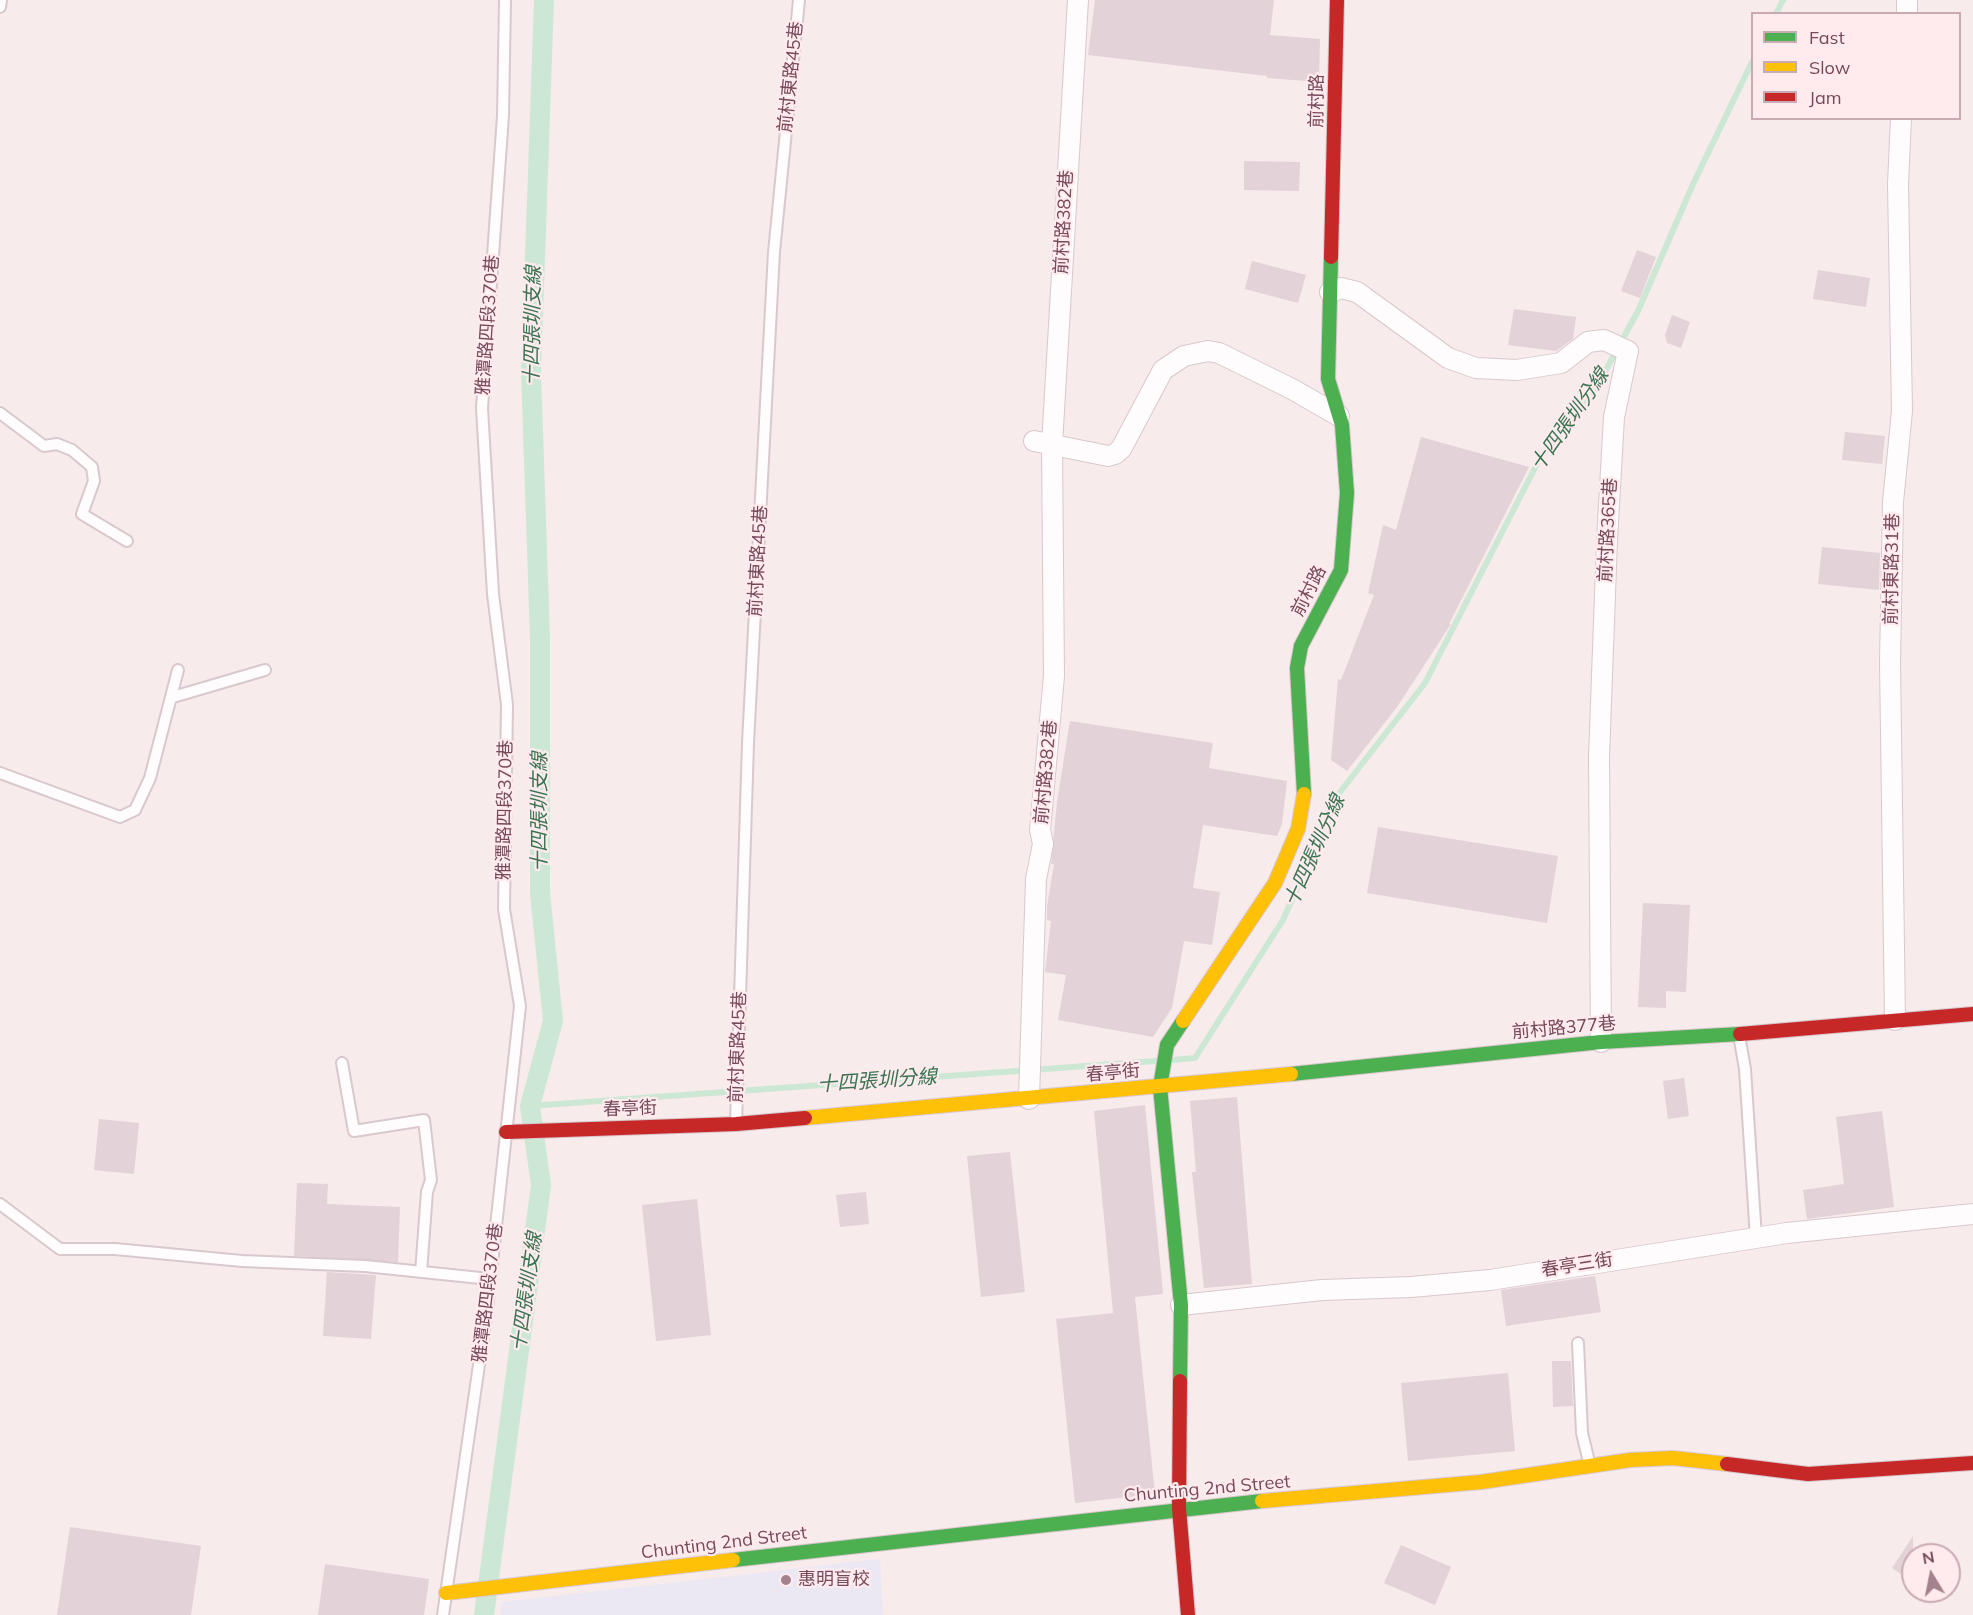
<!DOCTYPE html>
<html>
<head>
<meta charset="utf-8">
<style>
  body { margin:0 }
  #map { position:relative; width:1973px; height:1615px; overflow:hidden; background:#f7ebec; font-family:Mulish,sans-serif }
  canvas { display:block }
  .legend { position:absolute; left:1751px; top:12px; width:210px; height:108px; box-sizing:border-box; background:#ffebee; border:2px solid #c8aab3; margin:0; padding:8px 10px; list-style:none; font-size:18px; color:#76495b }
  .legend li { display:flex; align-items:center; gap:12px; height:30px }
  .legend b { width:30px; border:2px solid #c8aab3 }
  .north { position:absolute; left:1901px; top:1543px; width:60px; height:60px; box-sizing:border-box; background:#ffebee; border:2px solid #c8aab3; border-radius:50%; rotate:350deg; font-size:16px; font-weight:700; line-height:24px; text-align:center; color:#76495b }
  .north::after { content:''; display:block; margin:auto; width:21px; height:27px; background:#a3828e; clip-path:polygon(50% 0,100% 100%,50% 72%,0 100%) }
</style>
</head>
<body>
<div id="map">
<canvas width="1973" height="1615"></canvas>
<ul class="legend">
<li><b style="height:8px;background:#4caf50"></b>Fast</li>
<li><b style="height:8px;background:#ffc107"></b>Slow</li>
<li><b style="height:8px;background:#c62828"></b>Jam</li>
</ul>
<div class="north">N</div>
</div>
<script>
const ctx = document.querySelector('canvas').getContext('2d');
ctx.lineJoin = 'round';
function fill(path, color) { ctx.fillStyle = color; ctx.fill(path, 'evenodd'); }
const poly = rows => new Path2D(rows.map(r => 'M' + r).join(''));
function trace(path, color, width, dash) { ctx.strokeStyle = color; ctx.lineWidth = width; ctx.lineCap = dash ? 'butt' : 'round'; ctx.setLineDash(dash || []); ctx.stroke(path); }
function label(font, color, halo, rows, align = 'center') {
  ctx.font = font + ' Mulish,"Noto Sans TC",sans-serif'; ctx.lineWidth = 4.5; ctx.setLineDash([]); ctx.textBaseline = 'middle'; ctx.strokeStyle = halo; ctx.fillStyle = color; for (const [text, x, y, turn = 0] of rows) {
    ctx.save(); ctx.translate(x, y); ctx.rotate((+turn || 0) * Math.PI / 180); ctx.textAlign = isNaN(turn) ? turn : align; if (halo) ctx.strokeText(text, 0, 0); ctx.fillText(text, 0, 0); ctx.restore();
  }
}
const education = poly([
  [880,1559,883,1615,500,1615,502,1602]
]);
const stream = poly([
  [1776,14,1783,0],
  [1172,1060,1195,1058,1283,920,1337,796,1425,683,1540,458,1591,397,1638,311,1694,182,1752,62],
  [530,1106,1156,1061]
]);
const canal = poly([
  [484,1615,541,1185,530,1106,553,1021,540,893,540,639,531,372,544,0]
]);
const building = poly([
  [1095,0,1274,0,1270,35,1320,39,1319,82,1267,78,1267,76,1088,55],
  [1244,161,1300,162,1299,191,1244,190],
  [1637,250,1656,257,1640,298,1621,291],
  [1252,261,1306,275,1298,303,1245,289],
  [1818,270,1870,278,1866,307,1813,299],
  [1514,309,1576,317,1573,339,1556,351,1508,345],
  [1672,315,1690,322,1681,348,1667,343,1665,335],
  [1845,432,1885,436,1882,464,1842,460],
  [1421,437,1529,467,1449,624,1451,624,1397,707,1347,771,1331,760,1338,679,1341,680,1374,595,1368,593,1383,525,1396,530],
  [1822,547,1880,553,1879,590,1818,584],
  [1070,721,1213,743,1209,768,1287,781,1282,824,1277,836,1203,825,1193,888,1220,892,1212,945,1184,941,1172,1008,1153,1037,1058,1020,1066,975,1045,972,1051,921,1047,920,1047,906,1054,864,1051,864,1057,802],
  [1378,827,1558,856,1547,923,1367,893],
  [1643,903,1690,905,1686,992,1666,991,1666,1008,1638,1007],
  [1684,1078,1689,1116,1668,1119,1663,1081],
  [1237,1097,1252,1284,1204,1288,1192,1172,1196,1172,1190,1101],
  [1145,1105,1163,1294,1135,1297,1155,1494,1075,1503,1056,1319,1113,1313,1094,1111],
  [1882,1111,1894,1207,1807,1219,1803,1190,1844,1184,1836,1117],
  [99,1119,139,1123,134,1174,94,1170],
  [1010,1152,1025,1292,981,1297,967,1156],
  [297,1183,328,1184,327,1204,400,1207,398,1262,294,1256],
  [866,1192,869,1224,840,1227,836,1195],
  [697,1199,711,1335,656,1341,642,1205],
  [327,1272,376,1275,371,1339,323,1336],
  [1595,1276,1601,1312,1506,1326,1501,1290],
  [1552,1361,1571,1361,1573,1406,1553,1407],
  [1508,1373,1515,1451,1408,1461,1401,1383],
  [70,1527,201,1546,191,1615,57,1615],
  [1913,1536,1913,1582,1892,1568],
  [1401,1545,1451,1567,1435,1605,1384,1583],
  [325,1564,429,1579,424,1615,318,1615]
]);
const lane = poly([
  [0,7,1,0],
  [0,413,44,446,57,444,72,450,92,467,94,481,82,514,127,541],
  [173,697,265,670],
  [0,773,120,817,135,810,150,778,178,670],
  [1739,1035,1745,1069,1756,1238],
  [342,1063,354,1131,424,1120,431,1180,427,1192,421,1272],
  [736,1124,748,743,774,252,799,0],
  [0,1204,60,1249,115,1249,242,1261,365,1266,490,1279],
  [1578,1343,1582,1433,1590,1466],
  [443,1615,487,1309,520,1006,504,909,507,705,493,594,482,408,503,116,505,0]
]);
const street = poly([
  [1907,14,1907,0],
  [1330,292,1341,288,1357,292,1448,358,1476,368,1517,370,1561,363,1588,342,1604,340,1628,351,1614,417,1607,540,1599,757,1601,1042],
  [1034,441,1108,456,1115,454,1121,449,1163,370,1184,356,1208,351,1219,353,1292,389,1339,416],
  [1895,1020,1890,662,1893,502,1902,411,1898,184,1901,118],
  [1029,1099,1036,879,1043,844,1040,830,1054,676,1052,445,1078,0],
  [1181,1305,1322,1290,1411,1287,1490,1280,1787,1233,1973,1214]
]);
const fast = poly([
  [1304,794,1297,668,1301,646,1341,570,1347,493,1342,425,1328,379,1331,257],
  [1291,1074,1601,1042,1740,1034],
  [1180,1381,1181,1305,1160,1087,1167,1045,1183,1021],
  [733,1560,1262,1501]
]);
const slow = poly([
  [1183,1021,1275,883,1298,829,1304,794],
  [805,1118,1291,1074],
  [1262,1501,1481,1482,1630,1460,1673,1458,1727,1464],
  [446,1593,733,1560]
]);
const jam = poly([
  [1331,257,1337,0],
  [1740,1034,1973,1014],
  [506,1132,736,1124,805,1118],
  [1180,1381,1179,1508,1188,1615],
  [1727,1464,1808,1474,1973,1463]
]);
const markers = [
  [786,1580,6,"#a3828e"]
];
const streetNames = [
  ["前村東路45巷",791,77,-84],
  ["前村路",1317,101,-89],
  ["前村路382巷",1064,222,-87],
  ["雅潭路四段370巷",488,325,-86],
  ["前村路365巷",1608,530,-87],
  ["前村東路45巷",758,561,-87],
  ["前村東路31巷",1892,569,-89],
  ["前村路",1309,591,-63],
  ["前村路382巷",1046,772,-85],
  ["雅潭路四段370巷",505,810,-89],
  ["前村路377巷",1564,1028,-5],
  ["前村東路45巷",738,1047,-88],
  ["春亭街",1113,1073,-5],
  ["春亭街",630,1109,-2],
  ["春亭三街",1577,1265,-9],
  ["雅潭路四段370巷",488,1293,-83],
  ["Chunting 2nd Street",1207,1489,-5],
  ["Chunting 2nd Street",724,1543,-7]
];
const poiNames = [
  ["惠明盲校",798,1580]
];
const waterNames = [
  ["十四張圳支線",533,326,-89],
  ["十四張圳分線",1570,420,-55],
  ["十四張圳支線",540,812,-90],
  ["十四張圳分線",1315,851,-66],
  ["十四張圳分線",877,1081,-4],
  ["十四張圳支線",527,1292,-82]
];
fill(education, '#ebe7f3');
trace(stream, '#cce8d4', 6);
trace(canal, '#cce8d4', 20);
fill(building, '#e3d2d7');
trace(lane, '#d9c8cd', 14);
trace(street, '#d9c8cd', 22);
trace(fast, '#d8c6cc', 16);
trace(slow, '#d8c6cc', 16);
trace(jam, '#d8c6cc', 16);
trace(lane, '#fefcfc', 10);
trace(street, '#fefcfc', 20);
trace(fast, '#4caf50', 14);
trace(slow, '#ffc107', 14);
trace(jam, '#c62828', 14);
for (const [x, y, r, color] of markers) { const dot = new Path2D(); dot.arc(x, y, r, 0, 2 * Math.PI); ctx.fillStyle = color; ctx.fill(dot); trace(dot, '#ffebee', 2); }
label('18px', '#76495b', '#ffebee', streetNames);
label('18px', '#76495b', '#ffebee', poiNames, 'left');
label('italic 20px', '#3a7451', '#ffebee', waterNames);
</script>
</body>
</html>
